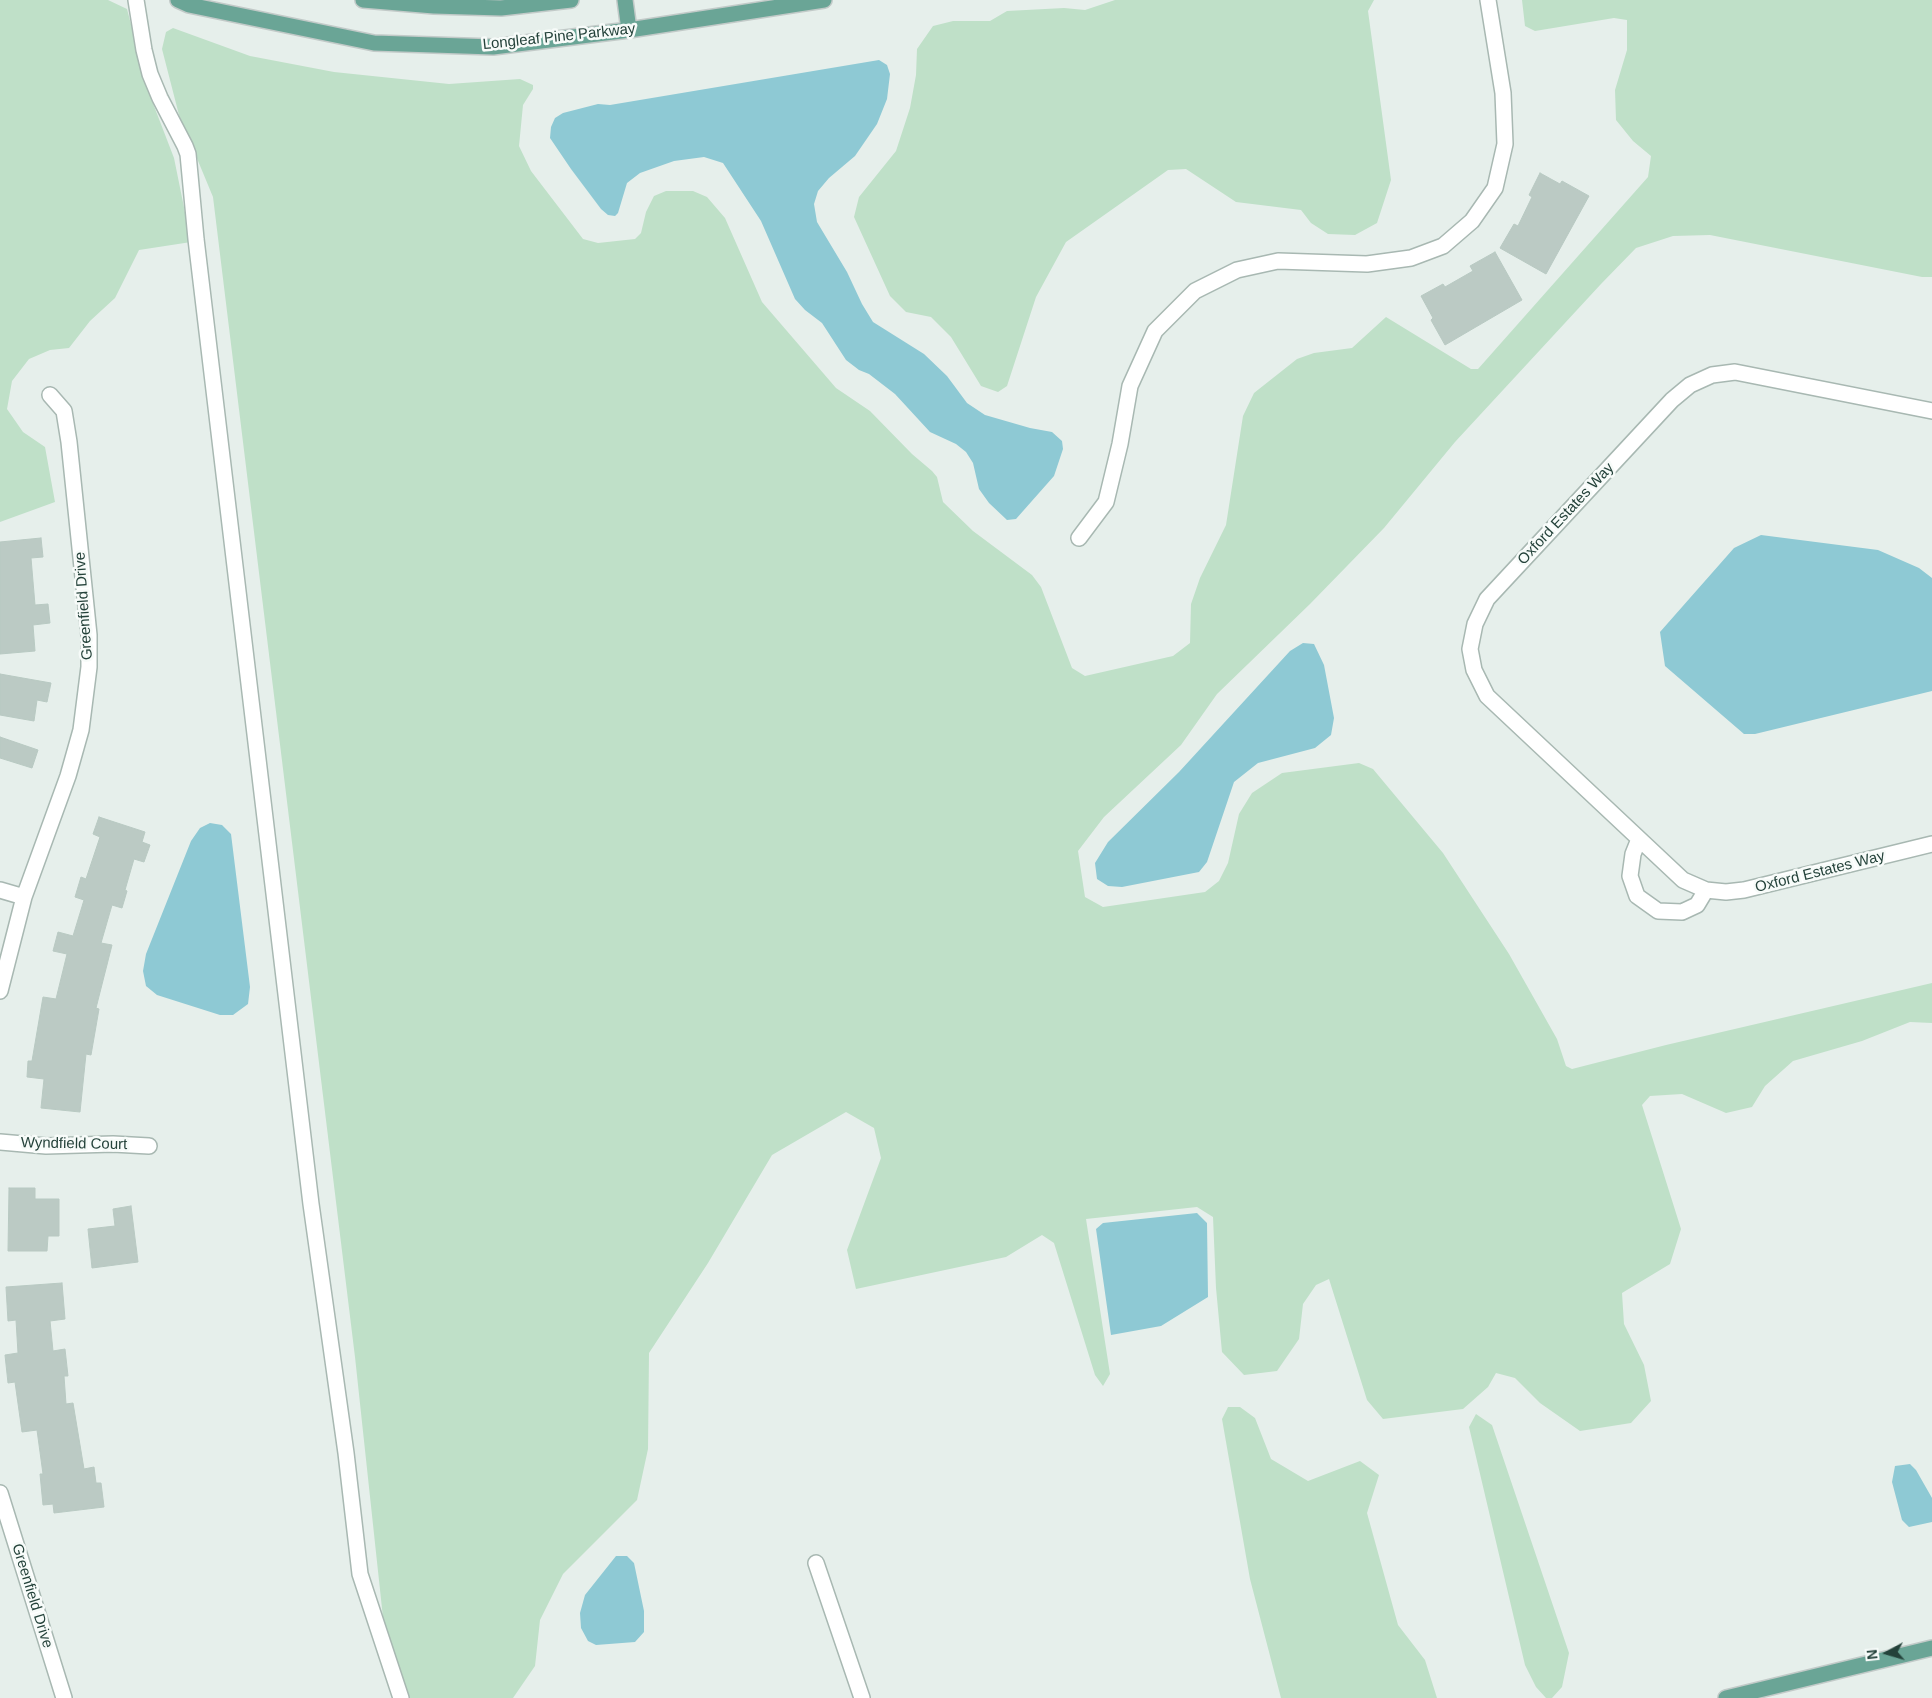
<!DOCTYPE html>
<html>
<head>
<meta charset="utf-8">
<style>
  body { margin:0 }
  #map { position:relative; width:1932px; height:1698px; overflow:hidden; background:#e6efeb; font-family:Arial,sans-serif }
  canvas { display:block }
  .north { position:absolute; left:1862px; top:1628px; width:50px; height:50px; -webkit-text-stroke:4px #f7fbf9; paint-order:stroke; rotate:264deg; font-size:14px; font-weight:700; line-height:20px; text-align:center; color:#24423a }
  .north::after { content:''; display:block; margin:auto; width:18px; height:22px; background:#24423a; clip-path:polygon(50% 0,100% 100%,50% 72%,0 100%) }
</style>
</head>
<body>
<div id="map">
<canvas width="1932" height="1698"></canvas>
<div class="north">N</div>
</div>
<script>
const ctx = document.querySelector('canvas').getContext('2d');
ctx.lineJoin = 'round';
function fill(path, color) { ctx.fillStyle = color; ctx.fill(path, 'evenodd'); }
const poly = rows => new Path2D(rows.map(r => 'M' + r).join(''));
function trace(path, color, width, dash) { ctx.strokeStyle = color; ctx.lineWidth = width; ctx.lineCap = dash ? 'butt' : 'round'; ctx.setLineDash(dash || []); ctx.stroke(path); }
function label(font, color, halo, rows, align = 'center') {
  ctx.font = font + ' Arial,sans-serif'; ctx.lineWidth = 5; ctx.setLineDash([]); ctx.textBaseline = 'middle'; ctx.strokeStyle = halo; ctx.fillStyle = color; for (const [text, x, y, turn = 0] of rows) {
    ctx.save(); ctx.translate(x, y); ctx.rotate((+turn || 0) * Math.PI / 180); ctx.textAlign = isNaN(turn) ? turn : align; if (halo) ctx.strokeText(text, 0, 0); ctx.fillText(text, 0, 0); ctx.restore();
  }
}
const green = poly([
  [0,0,108,0,127,9,149,93,174,158,191,242,139,250,115,298,90,321,69,348,50,350,29,359,12,381,7,409,23,432,45,447,55,502,0,522],
  [1115,0,1374,0,1368,11,1391,180,1377,223,1355,235,1328,234,1311,223,1301,210,1236,202,1186,169,1168,170,1066,242,1036,297,1007,386,998,392,981,386,951,337,931,317,906,312,890,296,854,217,859,197,896,151,910,108,916,75,917,49,933,26,953,21,990,21,1007,11,1064,8,1085,10],
  [1522,0,1932,0,1932,277,1922,277,1710,235,1673,236,1636,248,1601,284,1455,442,1384,528,1310,604,1217,694,1181,745,1104,817,1078,851,1085,897,1103,907,1205,892,1219,881,1228,863,1239,814,1252,793,1282,773,1359,763,1373,769,1443,853,1509,954,1557,1039,1566,1066,1572,1069,1666,1045,1932,983,1932,1023,1910,1022,1862,1041,1793,1061,1765,1086,1752,1107,1726,1113,1682,1094,1650,1096,1642,1105,1681,1229,1670,1264,1622,1293,1624,1324,1644,1365,1651,1401,1631,1423,1580,1431,1540,1403,1515,1378,1496,1373,1488,1387,1463,1409,1383,1419,1367,1400,1329,1279,1316,1285,1303,1304,1299,1339,1277,1371,1244,1375,1222,1352,1216,1288,1213,1217,1197,1207,1086,1219,1110,1374,1103,1386,1095,1375,1054,1243,1042,1235,1006,1257,856,1289,847,1250,881,1158,874,1128,846,1112,772,1155,708,1263,649,1353,648,1449,637,1500,563,1574,540,1620,535,1666,513,1698,401,1698,384,1627,355,1357,213,197,179,115,162,49,166,32,173,28,250,56,334,72,449,84,520,79,533,85,533,89,523,105,519,146,531,171,583,239,598,243,635,239,641,233,646,212,654,196,666,191,693,191,707,197,725,218,762,302,836,388,870,411,912,454,932,471,937,477,943,502,973,531,1032,575,1041,587,1072,668,1085,676,1173,656,1190,643,1191,604,1200,578,1226,525,1243,416,1254,393,1297,359,1314,353,1352,348,1386,317,1471,369,1478,369,1648,177,1651,156,1633,141,1616,120,1615,90,1627,50,1627,20,1614,18,1535,31,1525,26],
  [1228,1407,1240,1407,1255,1418,1271,1459,1308,1481,1360,1461,1379,1475,1367,1513,1398,1625,1425,1660,1437,1698,1281,1698,1250,1579,1222,1419],
  [1476,1414,1492,1425,1569,1653,1562,1687,1552,1698,1546,1698,1536,1687,1525,1665,1469,1427]
]);
const water = poly([
  [879,60,887,65,890,74,887,99,877,124,855,156,829,178,818,191,814,204,817,222,847,272,862,304,873,322,924,354,947,376,967,403,985,415,1030,428,1052,432,1062,441,1063,449,1054,476,1016,519,1007,520,989,503,979,489,973,463,966,452,956,444,930,432,895,394,869,374,859,370,846,360,822,323,805,310,795,299,761,221,723,163,704,157,674,161,640,173,627,183,618,213,615,216,608,215,601,209,571,169,550,138,551,127,555,118,563,113,598,104,610,105],
  [1761,535,1878,550,1919,568,1932,578,1932,691,1755,734,1744,734,1665,666,1660,632,1734,548],
  [1303,643,1314,644,1324,665,1334,718,1331,735,1315,748,1258,763,1234,782,1207,862,1199,872,1122,887,1108,886,1097,879,1095,863,1108,842,1179,772,1290,651],
  [210,823,222,825,231,834,250,987,248,1004,233,1015,220,1015,157,995,146,986,143,971,146,954,191,841,200,828],
  [1197,1213,1207,1223,1208,1297,1161,1326,1111,1335,1096,1229,1103,1223],
  [1910,1464,1916,1470,1932,1498,1932,1522,1909,1527,1902,1520,1892,1482,1895,1466],
  [616,1556,627,1556,634,1563,644,1611,644,1632,635,1642,596,1645,588,1641,581,1628,580,1613,585,1595]
]);
const building = poly([
  [1540,173,1560,184,1562,181,1589,196,1546,274,1500,248,1514,224,1518,226,1532,197,1529,195,1540,173],
  [1495,252,1522,300,1445,345,1431,320,1433,318,1421,296,1443,284,1445,287,1473,271,1470,266,1495,252],
  [41,538,43,557,31,558,35,605,48,604,50,623,33,625,35,651,0,654,0,542,41,538],
  [0,674,51,683,47,702,37,700,34,721,0,715,0,674],
  [0,737,38,750,32,768,0,758,0,737],
  [99,817,145,832,142,842,150,845,144,862,134,859,125,890,127,891,122,908,112,905,101,943,112,945,96,1008,99,1009,91,1055,86,1054,80,1112,41,1108,44,1079,27,1077,28,1061,32,1061,43,997,56,999,67,954,53,951,58,932,73,936,84,900,75,897,81,877,86,879,100,837,93,834,99,817],
  [9,1188,35,1188,35,1199,59,1199,59,1236,48,1236,47,1251,8,1251,9,1188],
  [131,1206,138,1262,92,1268,88,1229,115,1226,113,1209,131,1206],
  [62,1283,65,1319,50,1321,53,1351,65,1349,68,1376,64,1376,66,1404,73,1403,84,1469,94,1467,96,1483,101,1483,104,1507,54,1513,53,1504,43,1505,40,1474,43,1474,37,1430,22,1432,15,1382,8,1383,5,1355,18,1353,16,1320,8,1321,6,1287,62,1283]
]);
const minor = poly([
  [136,0,144,50,150,74,160,98,185,146,188,154,196,239,311,1204,346,1453,360,1574,401,1698],
  [1932,411,1735,372,1712,375,1690,385,1672,400,1487,599,1475,624,1470,649,1474,670,1487,696,1683,880,1706,890,1726,892,1744,890,1932,844],
  [1079,538,1106,502,1120,444,1130,386,1155,331,1195,291,1237,270,1278,261,1367,264,1411,258,1443,246,1472,221,1495,188,1505,144,1503,93,1488,0],
  [1639,839,1633,854,1630,876,1637,896,1658,911,1682,912,1697,905,1706,890],
  [0,890,24,897],
  [0,991,24,897,68,776,81,730,89,667,89,635,69,442,64,411,50,395],
  [0,1142,46,1146,113,1144,149,1146],
  [0,1493,64,1698],
  [816,1563,862,1698]
]);
const major = poly([
  [178,0,189,5,374,43,493,47,629,30,824,0],
  [363,0,434,6,501,8,571,0],
  [625,0,629,30],
  [1726,1698,1932,1648]
]);
const streetNames = [
  ["Longleaf Pine Parkway",559,37,-6],
  ["Oxford Estates Way",1566,514,-47],
  ["Greenfield Drive",84,606,-94],
  ["Oxford Estates Way",1820,872,-14],
  ["Wyndfield Court",74,1144,1],
  ["Greenfield Drive",32,1596,73]
];
fill(green, '#bfe0c8');
fill(water, '#8ec9d4');
fill(building, '#bbcac4');
trace(building, '#b8c9c2', 1);
trace(minor, '#a8b8b2', 18);
trace(major, '#c2cac8', 18);
trace(minor, '#fff', 15);
trace(major, '#6aa596', 15);
label('15px', '#24423a', '#f7fbf9', streetNames);
</script>
</body>
</html>
